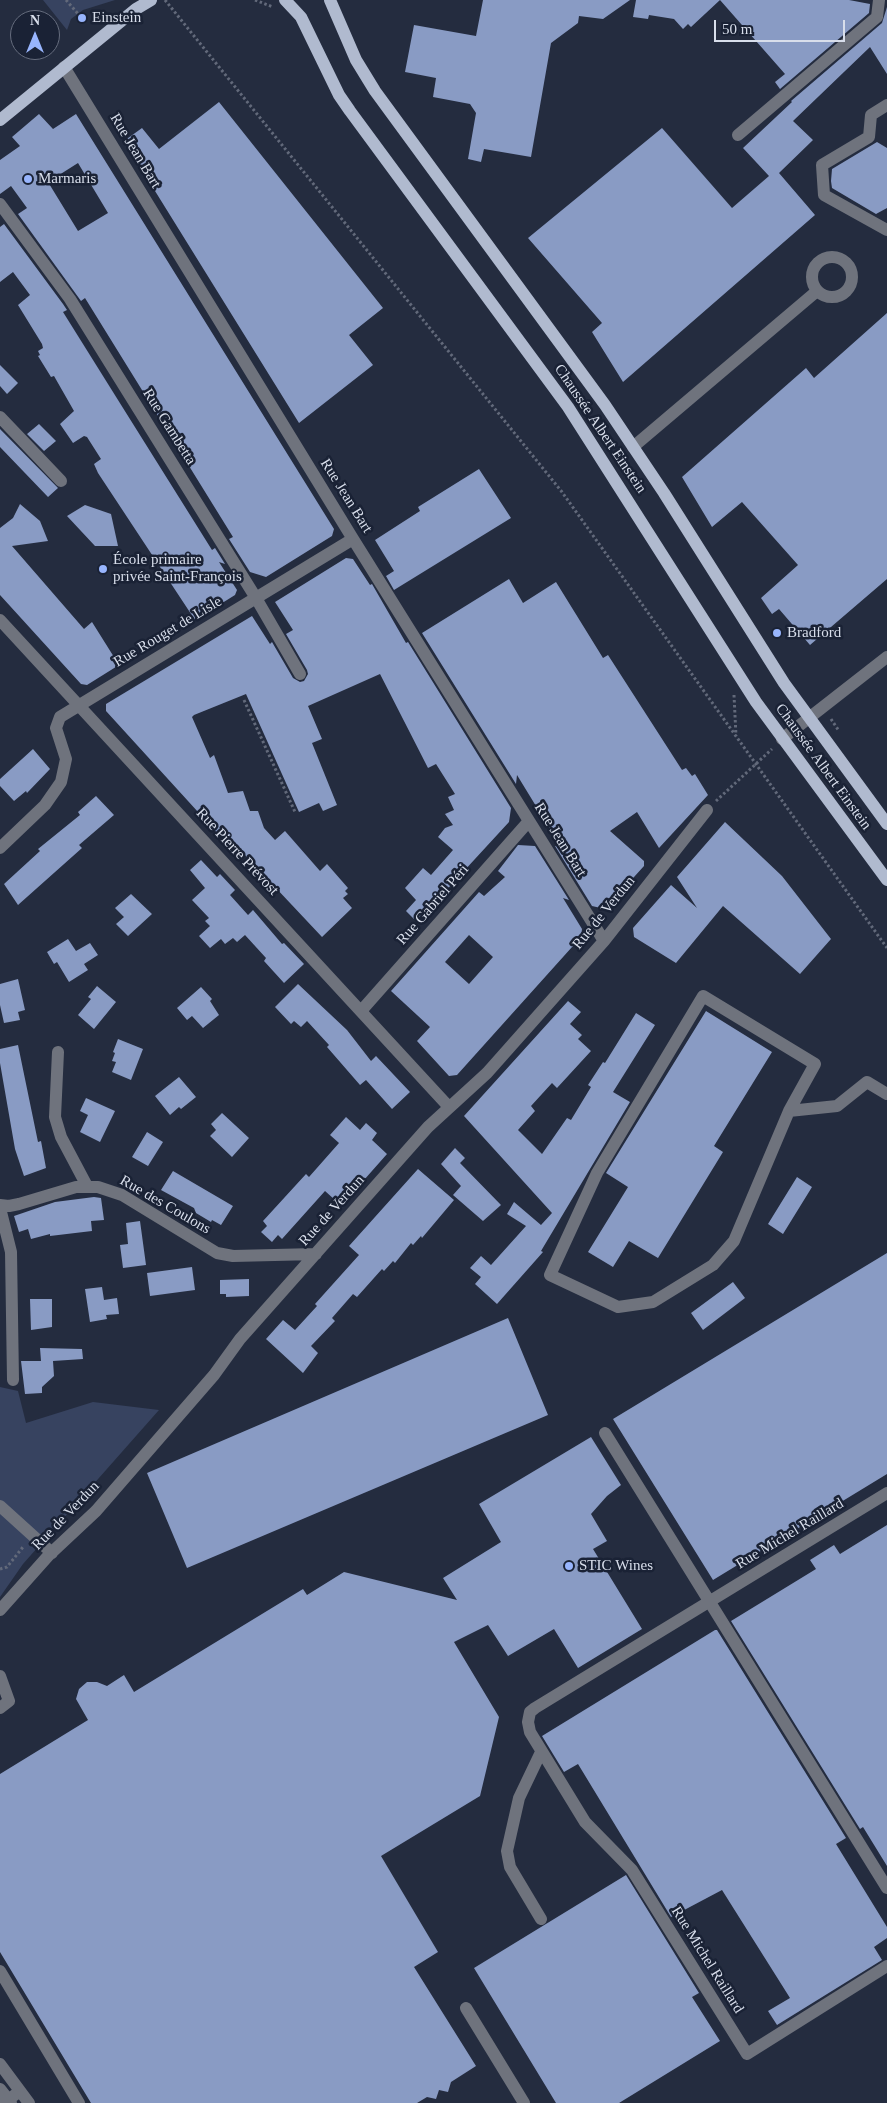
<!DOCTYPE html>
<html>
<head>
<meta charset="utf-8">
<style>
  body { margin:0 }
  #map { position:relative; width:887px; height:2103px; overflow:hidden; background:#242c3f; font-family:"Times New Roman",serif }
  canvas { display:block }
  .north { position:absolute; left:10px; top:10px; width:50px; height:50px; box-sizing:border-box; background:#1a2235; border:1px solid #666d7e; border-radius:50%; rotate:0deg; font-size:14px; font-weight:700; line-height:20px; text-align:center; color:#d8deeb }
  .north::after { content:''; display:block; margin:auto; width:18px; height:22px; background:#98b5fd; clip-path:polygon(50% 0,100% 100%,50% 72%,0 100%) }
  .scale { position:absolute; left:714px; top:20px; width:131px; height:22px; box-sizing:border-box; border:2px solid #d8deeb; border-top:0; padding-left:6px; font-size:15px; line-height:18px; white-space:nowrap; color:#d8deeb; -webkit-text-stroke:4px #1a2235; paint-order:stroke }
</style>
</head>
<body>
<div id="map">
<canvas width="887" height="2103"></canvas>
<div class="north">N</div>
<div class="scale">50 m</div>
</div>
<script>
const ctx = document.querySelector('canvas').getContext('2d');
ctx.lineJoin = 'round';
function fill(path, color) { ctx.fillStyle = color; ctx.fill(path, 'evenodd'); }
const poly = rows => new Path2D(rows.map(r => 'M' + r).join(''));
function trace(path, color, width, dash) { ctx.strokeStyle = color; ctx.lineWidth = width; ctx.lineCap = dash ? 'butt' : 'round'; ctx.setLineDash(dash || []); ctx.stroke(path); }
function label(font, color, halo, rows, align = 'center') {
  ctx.font = font + ' "Times New Roman",serif'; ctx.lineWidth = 5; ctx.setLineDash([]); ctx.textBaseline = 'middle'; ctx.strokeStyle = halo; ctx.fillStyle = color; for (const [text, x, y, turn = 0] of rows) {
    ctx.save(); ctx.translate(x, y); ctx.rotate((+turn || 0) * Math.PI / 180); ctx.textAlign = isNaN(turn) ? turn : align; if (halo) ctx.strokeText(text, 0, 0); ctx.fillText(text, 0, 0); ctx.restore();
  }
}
const green = poly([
  [43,0,115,0,83,10,71,19,67,30],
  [0,1387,18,1391,26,1423,93,1402,159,1410,23,1564,0,1597]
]);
const building = poly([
  [483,0,630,0,603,19,579,16,578,23,551,43,531,157,484,149,481,162,468,159,476,113,470,104,433,97,436,78,405,72,414,25,476,36],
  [636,0,849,0,870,4,869,13,780,89,775,82,785,74,720,0,691,27,688,24,683,29,674,19,649,15,648,19,633,17],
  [887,7,887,74,870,47,793,121,813,140,779,173,815,215,623,382,592,332,602,323,528,238,662,128,732,208,769,176,743,148,792,102,791,101,882,23],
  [219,102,383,308,349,335,373,365,299,423,124,141,142,128,159,149],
  [39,114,53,129,76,114,334,529,332,536,266,577,250,572,229,539,233,537,85,298,81,301,18,214,27,208,11,186,0,194,0,160,20,146,12,137],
  [78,163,108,213,78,231,48,182],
  [877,142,887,148,887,208,876,214,832,188,831,181,832,169],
  [4,224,63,304,67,310,63,312,123,408,212,550,215,548,225,564,219,562,237,590,235,595,195,620,98,473,94,464,101,459,87,437,84,436,73,443,60,424,74,411,54,376,51,377,38,356,40,355,38,351,43,348,42,344,18,305,30,295,13,272,0,282,0,227],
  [887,313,887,579,810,645,779,609,772,614,761,598,798,565,742,502,712,527,682,477,806,368,814,378],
  [0,365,18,383,7,394,0,386],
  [39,424,56,441,44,451,27,434],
  [0,429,58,488,48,497,0,447],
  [479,469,511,518,394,590,386,576,394,571,375,540,420,511,418,507],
  [20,504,40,521,48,541,12,546,84,629,92,622,119,665,87,685,81,684,0,595,0,528,13,518],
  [85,505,111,514,118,546,95,546,67,516],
  [346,558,353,559,370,585,372,584,406,643,408,642,511,808,509,822,417,922,406,911,416,900,405,888,423,868,431,875,453,850,438,837,445,828,453,825,445,814,454,810,448,797,455,794,436,764,428,768,380,674,308,706,322,739,312,743,337,805,323,811,319,803,299,812,246,694,194,715,192,717,210,758,214,755,228,793,243,791,250,811,258,811,264,828,275,840,285,831,320,871,327,864,348,888,345,891,348,894,343,898,352,908,322,937,243,853,229,846,106,711,106,704,252,616,270,644,272,642,293,678,300,682,304,681,308,674,307,670,286,634,293,630,275,602],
  [509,579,523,603,556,582,603,658,608,655,682,770,686,768,692,776,695,774,708,795,659,848,637,812,610,831,644,861,644,866,605,909,592,906,555,846,561,847,517,775,516,784,422,633],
  [33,749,50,769,27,793,26,791,14,801,0,786,0,779],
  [96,796,114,815,79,845,82,848,18,905,4,884,40,851,38,849,80,815,78,812],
  [725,822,782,876,831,939,800,974,723,906,676,963,634,937,633,928,671,885,697,908,677,877],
  [518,845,535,846,569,900,563,898,582,929,581,937,457,1075,449,1076,417,1041,430,1027,391,991,479,892,484,896,505,877,498,871],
  [469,935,493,957,469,984,445,962],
  [201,860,217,877,220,874,235,890,230,895,248,915,253,910,282,944,284,943,304,964,284,983,264,961,266,958,245,935,237,942,233,938,225,944,221,939,210,948,199,936,210,926,205,921,209,918,192,900,205,888,190,870],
  [131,894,152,914,128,936,116,924,124,917,115,908],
  [68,939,76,951,90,943,98,955,84,964,88,970,69,982,57,962,54,964,47,952],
  [18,979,25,1010,18,1012,20,1020,4,1023,0,1005,0,984],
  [298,984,347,1030,371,1061,376,1056,410,1092,392,1109,366,1080,360,1085,327,1047,329,1045,307,1021,301,1027,294,1021,291,1024,275,1007],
  [97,986,116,1002,94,1029,78,1015,91,999,88,997],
  [201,987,212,999,210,1001,219,1015,203,1028,192,1016,187,1020,177,1008],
  [568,1001,581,1012,570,1024,582,1035,578,1039,591,1051,557,1088,552,1083,531,1106,535,1111,518,1130,542,1154,567,1118,571,1120,591,1087,588,1085,603,1062,605,1063,636,1013,655,1025,613,1092,630,1102,541,1251,543,1252,497,1304,475,1284,481,1277,470,1268,481,1256,491,1265,526,1226,507,1214,514,1202,541,1225,552,1213,464,1116],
  [706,1011,772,1052,714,1146,723,1152,658,1258,629,1241,613,1267,588,1252,628,1187,606,1173],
  [118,1039,143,1049,131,1080,112,1072,116,1062,112,1061,115,1053,113,1052],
  [18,1045,38,1142,41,1141,46,1168,24,1176,15,1149,0,1063,0,1049],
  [179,1077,196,1097,181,1109,179,1107,170,1115,155,1096],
  [86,1098,115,1111,100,1142,80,1132,88,1115,80,1111],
  [222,1113,249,1138,232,1157,210,1136,216,1130,211,1124],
  [346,1117,360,1130,366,1123,377,1133,372,1140,387,1154,356,1189,352,1186,341,1199,338,1197,335,1200,325,1191,282,1239,278,1235,272,1242,261,1232,267,1226,263,1221,306,1174,309,1177,339,1143,330,1135],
  [147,1132,163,1142,148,1166,132,1157],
  [455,1148,465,1158,460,1163,501,1205,483,1221,453,1195,461,1186,441,1164],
  [418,1169,454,1200,422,1238,421,1236,413,1245,411,1243,395,1263,393,1261,384,1271,382,1269,357,1297,353,1294,332,1318,335,1321,311,1346,318,1353,303,1373,266,1339,283,1320,295,1330,317,1306,315,1304,359,1255,349,1246],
  [173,1171,233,1206,221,1225,212,1220,211,1222,196,1213,194,1208,161,1190],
  [797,1177,812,1187,783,1234,768,1224],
  [94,1197,101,1198,104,1220,91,1221,92,1231,50,1236,50,1234,31,1239,28,1229,19,1232,14,1216,55,1202],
  [140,1221,146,1265,123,1268,120,1245,128,1244,126,1223],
  [887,1253,887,1474,713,1580,613,1419],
  [192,1267,195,1290,150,1296,147,1273],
  [249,1279,249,1296,226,1297,226,1294,220,1294,220,1280],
  [733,1282,745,1298,703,1330,691,1313],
  [102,1287,104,1300,117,1298,119,1314,106,1315,107,1319,90,1322,85,1289],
  [30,1299,52,1299,52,1327,31,1330],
  [508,1318,548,1415,187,1568,147,1473],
  [40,1348,82,1349,83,1359,53,1361,54,1376,42,1387,42,1393,25,1394,21,1361,41,1361],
  [591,1437,621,1485,607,1496,591,1514,607,1541,593,1549,642,1629,578,1668,554,1629,508,1656,488,1625,454,1642,499,1717,480,1796,381,1856,438,1952,414,1967,476,2066,451,2082,448,2092,439,2090,436,2099,427,2097,417,2103,91,2103,0,1952,0,1774,88,1720,76,1699,79,1689,87,1682,97,1682,107,1686,124,1675,134,1692,303,1589,307,1595,344,1572,457,1600,443,1578,501,1542,479,1504],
  [887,1525,887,1866,863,1827,860,1829,731,1621,816,1569,810,1560,834,1545,840,1554],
  [715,1630,717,1630,846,1838,836,1844,887,1927,887,1938,874,1947,882,1960,777,2025,768,2011,790,1998,722,1890,671,1917,578,1764,564,1772,542,1736],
  [626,1875,699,1993,692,1997,720,2041,619,2103,556,2103,474,1968]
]);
const path = poly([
  [66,0,80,16],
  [165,0,562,492,887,948],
  [255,0,273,7],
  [734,695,736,736],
  [244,700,295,812],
  [831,719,839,731],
  [716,801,772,749],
  [0,1569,7,1567,23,1547]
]);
const minor = poly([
  [64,67,353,539,604,941],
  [887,105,871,115,869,137,822,165,824,195,887,230],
  [738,135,877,17,879,0],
  [0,204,70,299,256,598,300,674],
  '812 277a20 20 0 1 1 40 0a20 20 0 1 1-40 0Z',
  [0,417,61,481],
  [633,447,817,291],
  [0,620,449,1107],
  [782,739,887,657],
  [0,848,45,805,61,782,66,759,56,728,60,717,353,539],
  [361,1011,529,821],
  [58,1052,55,1117,61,1137,87,1186],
  [789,1111,815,1064,703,996,597,1173,550,1275,618,1307,653,1302,713,1265,734,1241,789,1111,837,1106,867,1082,887,1094],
  [0,1205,9,1206,19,1204,76,1187,98,1187,122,1195,217,1253,233,1256,316,1254],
  [0,1208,11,1252,13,1380],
  [605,1433,887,1888],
  [887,1493,535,1708,530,1712,528,1722,530,1732,585,1822,632,1870,747,2054,887,1966],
  [0,1506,52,1553],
  [0,1610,49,1555,96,1511,214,1375,240,1339,428,1127,487,1073,604,941,707,810],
  [0,1676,9,1701,0,1708],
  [541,1752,519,1798,507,1851,510,1867,541,1919],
  [0,1971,79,2103],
  [466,2008,524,2103],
  [0,2064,29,2103],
  [0,2089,11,2103],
  [4,2103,20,2091]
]);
const major = poly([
  [285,0,301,17,339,95,350,111,568,407,756,702,887,880],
  [330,0,356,60,375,91,605,405,664,493,784,683,887,824],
  [0,120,136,9,151,0]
]);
const markers = [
  [82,18,5,"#98b5fd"],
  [28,179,5,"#98b5fd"],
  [103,569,5,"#98b5fd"],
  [777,633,5,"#98b5fd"],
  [569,1566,5,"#98b5fd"]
];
const poiNames = [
  ["Einstein",92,18],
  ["Marmaris",38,179],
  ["École primaire",113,560],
  ["privée Saint-François",113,577],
  ["Bradford",787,633],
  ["STIC Wines",579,1566]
];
const streetNames = [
  ["Rue Jean Bart",135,151,59],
  ["Rue Gambetta",169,427,58],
  ["Chaussée Albert Einstein",600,429,56],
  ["Rue Jean Bart",346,496,58],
  ["Rue Rouget de Lisle",168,632,-31],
  ["Chaussée Albert Einstein",823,767,54],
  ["Rue Jean Bart",560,840,58],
  ["Rue Pierre Prévost",237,852,47],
  ["Rue Gabriel Péri",433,905,-49],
  ["Rue de Verdun",604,913,-51],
  ["Rue des Coulons",165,1205,30],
  ["Rue de Verdun",332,1211,-48],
  ["Rue de Verdun",66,1516,-46],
  ["Rue Michel Raillard",790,1534,-31],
  ["Rue Michel Raillard",707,1960,58]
];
fill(green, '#374360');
fill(building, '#899bc4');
trace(path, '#62697a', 3, [2.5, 2.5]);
trace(minor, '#6f737d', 12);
trace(major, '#b0bacf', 12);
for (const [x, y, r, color] of markers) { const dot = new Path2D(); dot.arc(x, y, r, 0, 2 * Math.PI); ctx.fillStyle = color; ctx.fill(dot); trace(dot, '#1a2235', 2); }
label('15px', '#d8deeb', '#1a2235', poiNames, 'left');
label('15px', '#d8deeb', '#1a2235', streetNames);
</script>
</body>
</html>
